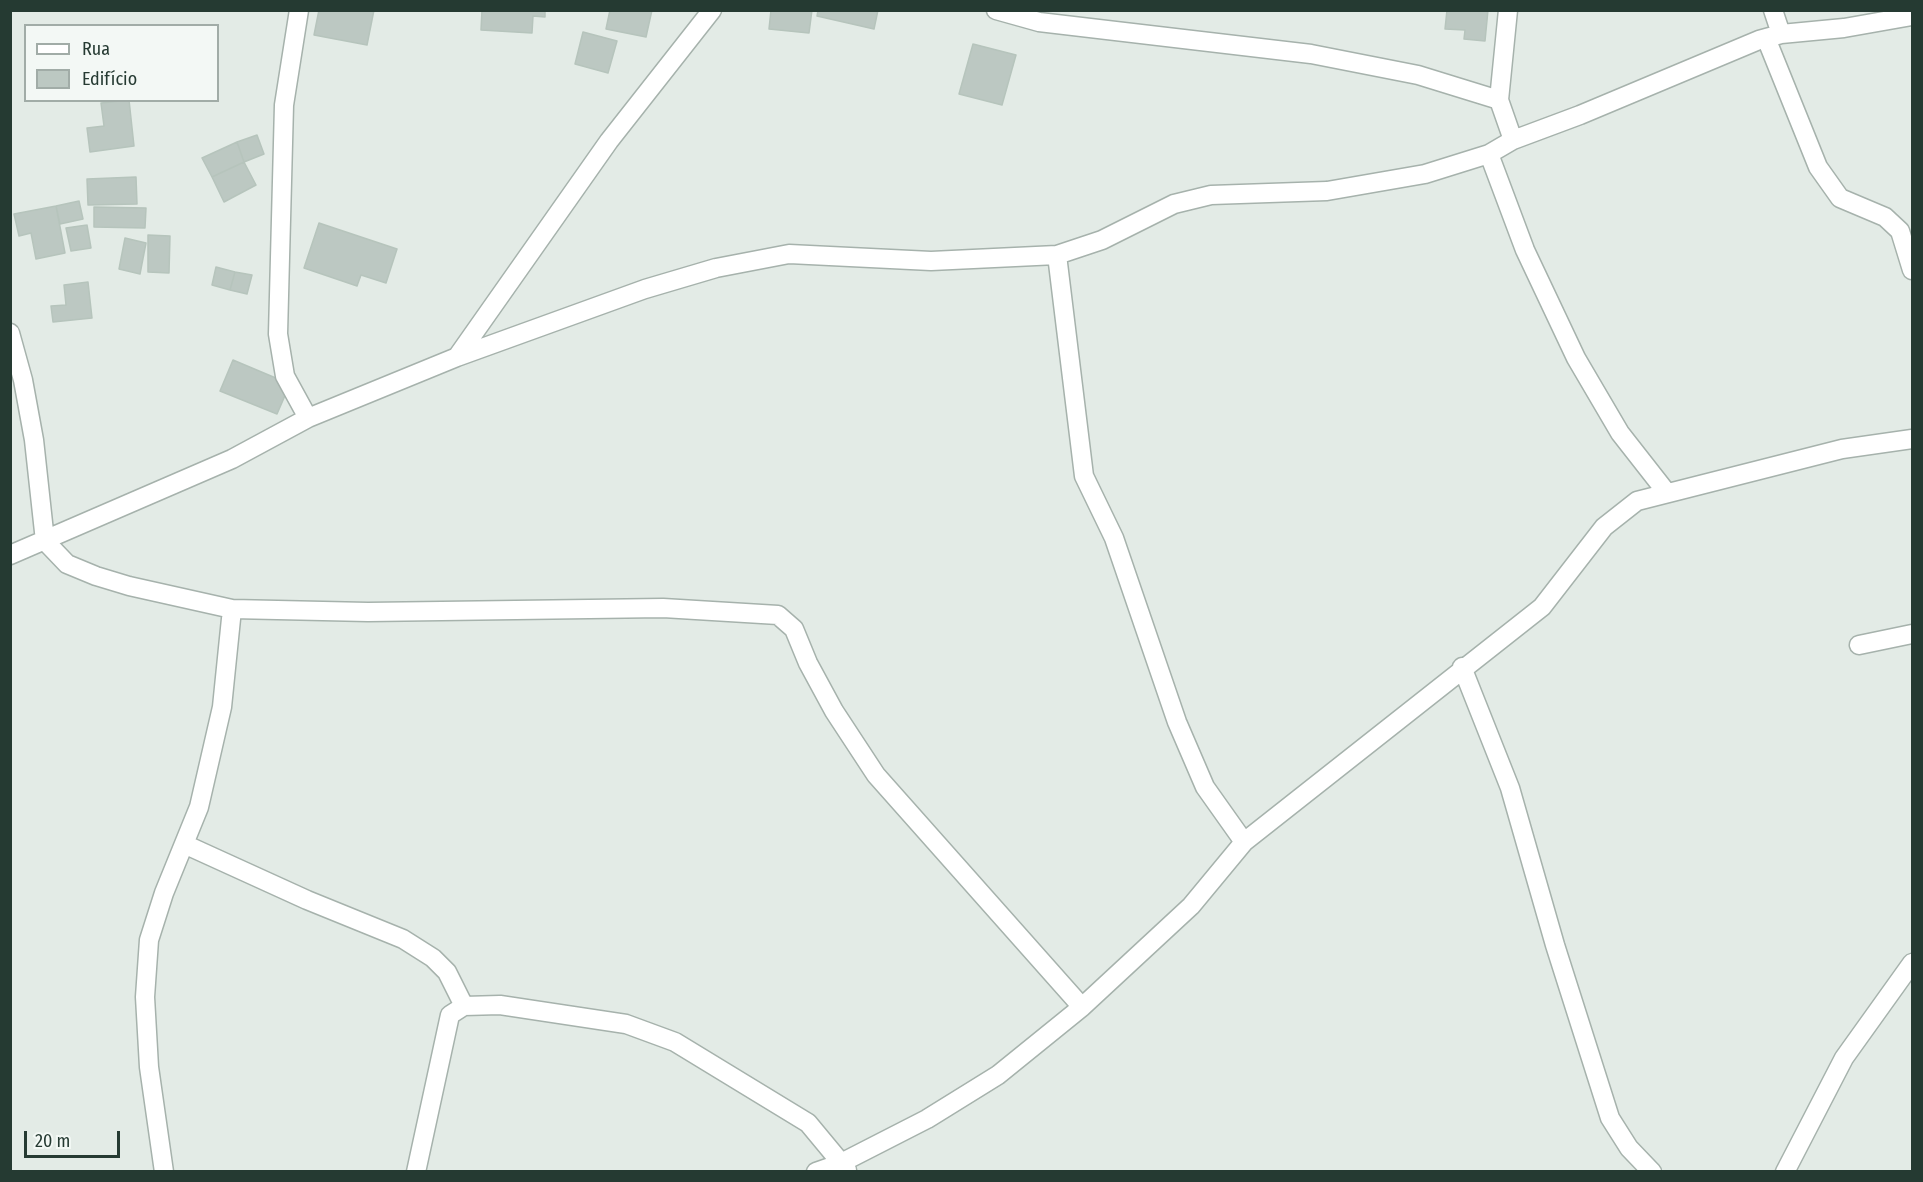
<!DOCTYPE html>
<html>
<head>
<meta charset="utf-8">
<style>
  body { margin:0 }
  #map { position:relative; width:1923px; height:1182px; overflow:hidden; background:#e3ebe6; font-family:"Fira Sans Condensed",sans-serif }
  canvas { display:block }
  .frame { position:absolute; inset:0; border:12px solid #253a32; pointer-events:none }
  .legend { position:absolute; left:24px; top:24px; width:195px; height:78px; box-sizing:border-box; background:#f3f8f5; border:2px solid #a1aca7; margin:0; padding:8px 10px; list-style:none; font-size:18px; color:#253a32 }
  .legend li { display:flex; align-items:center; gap:12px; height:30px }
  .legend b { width:30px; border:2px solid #a1aca7 }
  .scale { position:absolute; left:24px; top:1131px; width:96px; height:27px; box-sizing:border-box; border:3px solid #253a32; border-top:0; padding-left:8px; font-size:18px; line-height:21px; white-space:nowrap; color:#253a32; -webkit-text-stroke:4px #f3f8f5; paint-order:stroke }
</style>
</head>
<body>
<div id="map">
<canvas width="1923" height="1182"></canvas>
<div class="frame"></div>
<ul class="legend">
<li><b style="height:8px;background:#fff"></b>Rua</li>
<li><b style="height:16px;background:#bcc8c2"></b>Edifício</li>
</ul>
<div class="scale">20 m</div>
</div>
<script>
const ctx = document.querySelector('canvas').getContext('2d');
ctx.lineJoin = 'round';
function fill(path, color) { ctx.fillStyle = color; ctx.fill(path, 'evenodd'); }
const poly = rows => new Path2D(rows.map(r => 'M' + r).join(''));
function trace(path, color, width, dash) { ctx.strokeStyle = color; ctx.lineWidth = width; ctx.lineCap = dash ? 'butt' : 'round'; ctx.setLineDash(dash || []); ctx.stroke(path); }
const building = poly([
  [319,10,374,10,367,45,314,35,319,10],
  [482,10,545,10,545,17,533,16,532,33,481,30,482,10],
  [610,10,652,10,646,37,606,29,610,10],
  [771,10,812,10,809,33,769,29,771,10],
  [818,10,878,10,874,29,817,16,818,10],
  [1447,10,1488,10,1485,41,1464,39,1465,30,1445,29,1447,10],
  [583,32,617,41,608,73,575,64,583,32],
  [973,44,1016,55,1002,105,959,94,973,44],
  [129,100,134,146,90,152,87,128,104,126,101,103,129,100],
  [257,135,264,154,244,162,237,142,257,135],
  [237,142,244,162,212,177,202,158,237,142],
  [244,162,256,185,224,202,212,177,244,162],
  [136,177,137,204,88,205,87,179,136,177],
  [79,201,83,219,60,224,56,206,79,201],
  [56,206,65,253,36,259,31,233,19,236,14,214,56,206],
  [94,207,146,208,145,228,94,227,94,207],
  [319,223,397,249,386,283,361,275,357,286,304,268,319,223],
  [87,225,91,248,71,251,66,228,87,225],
  [148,235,170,236,169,273,148,272,148,235],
  [125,238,146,243,140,274,119,269,125,238],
  [216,267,235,272,230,290,212,285,216,267],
  [235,272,252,275,247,294,230,290,235,272],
  [88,282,92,318,53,322,51,306,66,305,64,285,88,282],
  [233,360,290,384,277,414,220,391,233,360]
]);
const street = poly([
  [299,10,284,105,278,334,285,376,308,418],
  [996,10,1039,22,1311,54,1418,75,1499,100],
  [1508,10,1499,100,1513,140],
  [1773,10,1781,34],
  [1766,38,1818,167,1840,198,1885,217,1900,231,1912,270],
  [1489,154,1525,250,1576,358,1620,433,1667,493],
  [1057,255,1084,476,1114,538,1177,722,1205,787,1244,842],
  [10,333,23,380,34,440,45,541,67,564,96,576,129,586,232,609,368,612,663,608,778,615,794,629,808,663,834,711,876,775,1082,1007],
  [457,357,609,141,712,10],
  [10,555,232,459,308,418,457,357,645,289,716,268,789,254,931,261,1057,255,1102,240,1174,204,1211,195,1327,191,1425,174,1489,154,1513,140,1580,115,1759,40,1781,34,1844,28,1912,16],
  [1859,645,1912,634],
  [1462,667,1510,788,1555,945,1610,1118,1629,1148,1652,1172],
  [184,844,307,900,403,939,433,958,447,972,464,1006],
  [164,1172,149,1067,145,997,149,940,164,893,199,807,222,707,232,609],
  [416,1172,450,1015,464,1006,500,1005,626,1024,675,1042,808,1123,847,1170],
  [816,1172,839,1164,927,1119,998,1075,1082,1007,1191,906,1244,842,1542,607,1604,527,1637,501,1842,449,1912,439],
  [1785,1172,1844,1058,1912,963]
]);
fill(building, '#bcc8c2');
trace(building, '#b6c4bc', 1.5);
trace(street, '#a6b2ac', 21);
trace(street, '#fff', 18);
</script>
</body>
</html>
